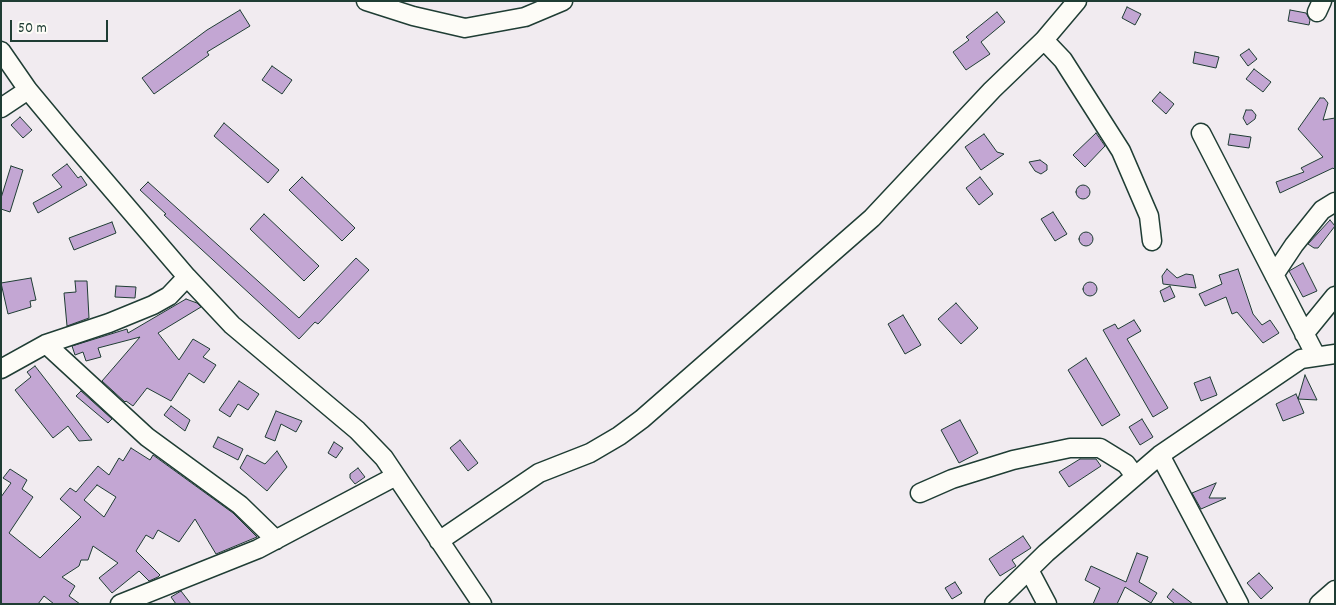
<!DOCTYPE html>
<html>
<head>
<meta charset="utf-8">
<style>
  body { margin:0 }
  #map { position:relative; width:1336px; height:605px; overflow:hidden; background:#f1ebf0; font-family:Dekko,sans-serif }
  canvas { display:block }
  .frame { position:absolute; inset:0; border:2px solid #1f3d34; pointer-events:none }
  .scale { position:absolute; left:10px; top:20px; width:98px; height:22px; box-sizing:border-box; border:2px solid #1f3d34; border-top:0; padding-left:6px; font-size:15px; line-height:18px; white-space:nowrap; color:#1f3d34; -webkit-text-stroke:4px #fdfcf7; paint-order:stroke }
</style>
</head>
<body>
<div id="map">
<canvas width="1336" height="605"></canvas>
<div class="frame"></div>
<div class="scale">50 m</div>
</div>
<script>
const ctx = document.querySelector('canvas').getContext('2d');
ctx.lineJoin = 'round';
function fill(path, color) { ctx.fillStyle = color; ctx.fill(path, 'evenodd'); }
const poly = rows => new Path2D(rows.map(r => 'M' + r).join(''));
function trace(path, color, width, dash) { ctx.strokeStyle = color; ctx.lineWidth = width; ctx.lineCap = dash ? 'butt' : 'round'; ctx.setLineDash(dash || []); ctx.stroke(path); }
const building = poly([
  [1127,7,1141,14,1135,25,1122,18,1127,7],
  [240,10,250,26,207,52,209,55,154,94,142,78,207,30,240,10],
  [1290,10,1306,13,1310,20,1309,25,1288,21,1290,10],
  [997,12,1005,22,981,42,990,54,966,70,953,52,969,40,966,37,997,12],
  [1249,49,1257,59,1248,66,1240,55,1249,49],
  [1195,52,1219,57,1216,68,1193,63,1195,52],
  [272,66,292,80,282,94,262,80,272,66],
  [1254,69,1271,82,1263,92,1246,79,1254,69],
  [1160,92,1174,104,1166,114,1152,101,1160,92],
  [1320,98,1324,98,1328,103,1323,120,1335,118,1335,170,1333,168,1280,193,1276,182,1304,172,1301,168,1323,157,1298,129,1320,98],
  [1246,110,1252,110,1256,115,1255,119,1247,125,1243,118,1246,110],
  [20,117,32,130,23,138,11,125,20,117],
  [224,123,279,170,268,183,214,136,224,123],
  [1096,133,1105,146,1085,167,1073,155,1096,133],
  [984,134,997,152,1004,154,981,170,965,147,984,134],
  [1230,134,1251,137,1249,148,1228,145,1230,134],
  [1040,160,1047,165,1047,170,1041,174,1035,171,1029,162,1040,160],
  [67,164,78,178,81,176,87,185,38,213,33,203,62,187,52,175,67,164],
  [11,166,23,170,10,212,1,209,1,198,11,166],
  [302,177,355,228,342,241,289,190,302,177],
  [980,177,993,194,979,205,966,188,980,177],
  [148,182,299,318,356,258,369,270,318,324,315,322,299,339,164,215,166,214,140,190,148,182],
  '1076 192a7 7 0 1 1 14 0a7 7 0 1 1-14 0Z',
  [1053,212,1067,234,1055,241,1041,219,1053,212],
  [264,214,319,266,304,281,250,229,264,214],
  [1330,220,1335,226,1318,248,1314,248,1308,244,1330,220],
  [112,222,116,233,74,250,69,238,112,222],
  '1079 239a7 7 0 1 1 14 0a7 7 0 1 1-14 0Z',
  [1303,263,1317,291,1303,297,1289,271,1303,263],
  [1167,269,1177,278,1186,274,1193,275,1196,288,1163,284,1162,276,1167,269],
  [1238,269,1253,314,1262,325,1270,320,1279,333,1263,343,1237,312,1232,314,1226,297,1205,306,1199,294,1222,284,1219,275,1238,269],
  [31,278,36,300,30,301,31,307,8,314,1,283,31,278],
  [75,281,87,281,89,318,67,326,64,293,76,292,75,281],
  '1083 289a7 7 0 1 1 14 0a7 7 0 1 1-14 0Z',
  [116,286,136,287,135,298,115,297,116,286],
  [1170,286,1175,297,1164,302,1160,291,1170,286],
  [186,299,197,303,201,307,158,333,179,360,193,339,210,349,203,357,216,365,204,383,189,373,171,401,147,388,133,406,126,401,125,402,102,381,140,337,98,348,101,357,86,361,83,352,75,355,72,346,127,329,128,333,186,299],
  [956,303,978,328,961,344,938,319,956,303],
  [903,315,921,345,905,354,888,324,903,315],
  [1134,320,1141,331,1127,339,1168,408,1153,417,1103,330,1115,324,1118,329,1134,320],
  [1086,358,1120,415,1102,426,1068,370,1086,358],
  [35,366,49,384,92,440,79,441,68,426,53,438,15,390,31,377,27,372,35,366],
  [1305,375,1317,400,1298,399,1305,375],
  [1210,377,1217,395,1201,401,1194,383,1210,377],
  [239,381,259,394,248,410,238,404,230,417,219,410,239,381],
  [81,391,112,419,108,423,76,396,81,391],
  [1296,394,1304,413,1283,421,1276,404,1296,394],
  [171,406,190,420,185,431,164,415,171,406],
  [276,411,302,421,296,432,281,424,275,441,265,437,276,411],
  [1142,419,1153,437,1140,445,1129,427,1142,419],
  [960,420,978,453,959,463,941,430,960,420],
  [218,437,243,449,238,460,213,447,218,437],
  [460,440,478,463,468,471,450,448,460,440],
  [334,442,343,448,336,458,328,453,334,442],
  [131,448,150,460,153,455,233,513,257,537,216,554,195,519,179,542,158,530,153,539,146,535,136,551,160,575,158,577,149,581,139,571,112,593,99,578,118,563,93,546,88,560,81,560,79,566,62,577,75,586,69,596,80,604,54,604,44,596,38,604,1,604,1,497,11,483,3,478,10,469,27,480,22,489,33,497,9,533,40,558,81,517,60,499,70,488,76,492,98,466,109,475,119,458,123,461,131,448],
  [97,485,116,497,104,517,84,500,97,485],
  [277,451,287,467,267,491,240,468,247,455,265,464,277,451],
  [1080,459,1096,459,1101,466,1069,487,1059,472,1080,459],
  [358,468,365,477,355,484,350,478,350,474,358,468],
  [1216,483,1209,498,1226,498,1201,509,1192,493,1216,483],
  [1023,536,1031,548,1012,560,1016,566,1000,576,989,559,1023,536],
  [1137,553,1148,557,1139,582,1157,593,1151,603,1125,587,1117,604,1093,604,1100,588,1085,580,1091,566,1126,582,1137,553],
  [1259,573,1273,588,1261,599,1247,583,1259,573],
  [955,582,962,593,952,599,945,588,955,582],
  [1173,589,1193,604,1175,604,1167,597,1173,589],
  [181,591,191,604,176,604,171,597,181,591]
]);
const minor = poly([
  [366,1,413,16,465,28,525,17,563,1],
  [1077,1,1044,40,1063,60,1121,151,1149,216,1152,241],
  [1317,12,1322,1],
  [1,51,28,90,68,138,187,277,232,325,357,430,384,458,482,604],
  [1,108,28,90],
  [1201,133,1316,356],
  [1274,275,1294,245,1322,210,1335,202],
  [1304,334,1335,296],
  [46,344,147,437,240,505,276,540],
  [1,369,46,344,109,323,153,305,169,296,187,277],
  [1160,455,1239,604],
  [920,493,952,479,1013,460,1070,448,1100,448,1126,464,1135,476],
  [439,541,539,473,590,453,619,436,642,419,872,218,992,90,1044,40],
  [1029,570,1047,604],
  [120,604,258,549,396,476],
  [994,604,1046,553,1160,455,1301,359,1335,354],
  [1319,604,1335,590]
]);
fill(building, '#c3a6d3');
trace(building, '#1f3d34', 1);
trace(minor, '#1f3d34', 21);
trace(minor, '#fdfcf7', 18);
</script>
</body>
</html>
